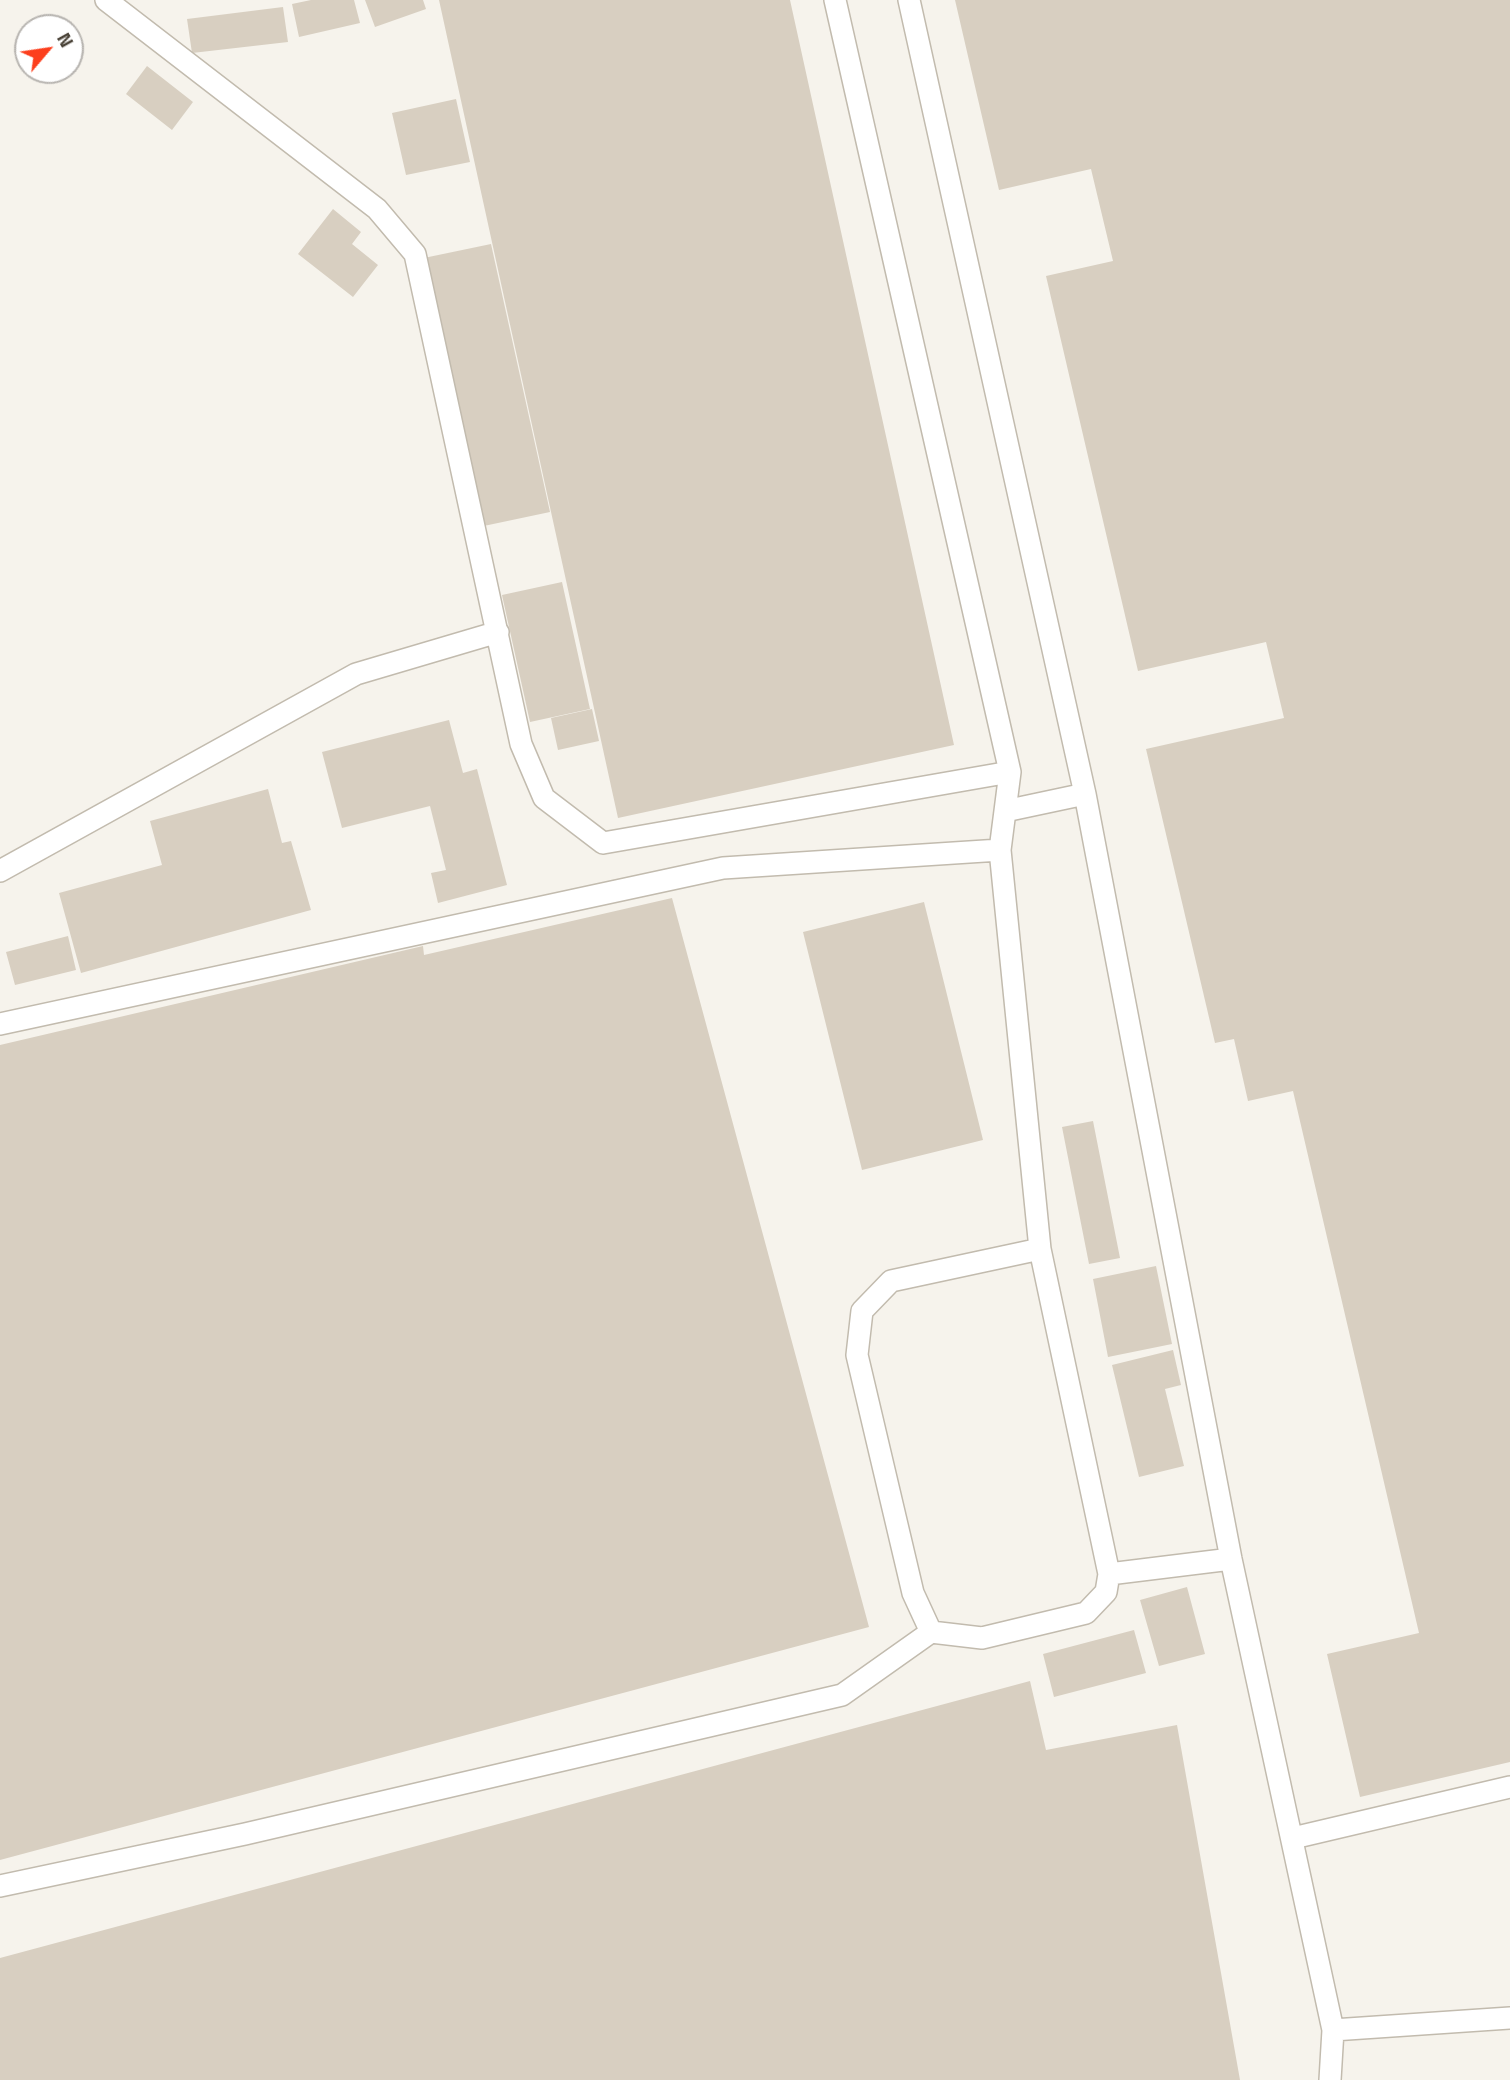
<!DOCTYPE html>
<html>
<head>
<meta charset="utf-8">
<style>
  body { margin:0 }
  #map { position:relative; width:1510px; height:2080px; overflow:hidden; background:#f6f3ec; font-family:"Titillium Web",sans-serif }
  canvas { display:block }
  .north { position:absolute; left:14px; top:14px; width:70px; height:70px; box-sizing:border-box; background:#fff; border:2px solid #b7b4b0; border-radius:50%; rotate:61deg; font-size:19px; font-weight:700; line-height:28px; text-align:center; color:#4b4439 }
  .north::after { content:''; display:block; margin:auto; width:24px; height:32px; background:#fc3f1d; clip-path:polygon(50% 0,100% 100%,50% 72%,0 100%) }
</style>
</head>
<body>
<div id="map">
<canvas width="1510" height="2080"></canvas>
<div class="north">N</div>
</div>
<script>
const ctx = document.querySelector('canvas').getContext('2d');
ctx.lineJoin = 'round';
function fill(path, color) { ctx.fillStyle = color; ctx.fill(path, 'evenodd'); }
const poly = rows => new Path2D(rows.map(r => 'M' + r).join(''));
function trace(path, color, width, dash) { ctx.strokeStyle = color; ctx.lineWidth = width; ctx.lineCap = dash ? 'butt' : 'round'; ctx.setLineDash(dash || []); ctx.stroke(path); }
const building = poly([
  [311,0,354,0,360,23,299,37,292,4],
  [365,0,423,0,426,9,375,27],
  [439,0,790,0,954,745,618,818],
  [955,0,1510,0,1510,1762,1360,1797,1327,1654,1419,1633,1293,1091,1248,1101,1234,1039,1215,1043,1146,749,1284,718,1266,642,1138,671,1046,276,1113,261,1091,169,999,190],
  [283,7,288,42,192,53,187,19],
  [147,66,193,102,172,130,126,94],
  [456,99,470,162,406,175,392,113],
  [333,209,361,232,352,244,378,265,353,297,298,254],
  [491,244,550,512,479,527,419,259],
  [562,582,590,709,530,722,502,595],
  [592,709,599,741,558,750,551,718],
  [449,720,463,773,477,769,507,885,438,903,431,873,446,870,430,806,342,828,322,752],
  [268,789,282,843,291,841,311,910,81,973,59,893,162,865,150,821],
  [672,898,869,1627,0,1860,0,1045,423,946,424,955],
  [924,902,983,1140,862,1170,803,932],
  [68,936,76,970,15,985,6,952],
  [1093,1121,1120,1258,1089,1264,1062,1127],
  [1156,1266,1172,1344,1108,1357,1093,1279],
  [1173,1350,1181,1385,1165,1389,1184,1466,1139,1477,1112,1365],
  [1187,1587,1205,1654,1159,1666,1140,1600],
  [1134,1630,1146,1673,1054,1697,1043,1654],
  [1030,1681,1046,1750,1177,1725,1240,2080,0,2080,0,1958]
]);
const lane = poly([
  [106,0,377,209,415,254,521,744,544,798,603,843,1010,772],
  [835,0,1010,772,1000,850,1040,1249,1109,1574,1106,1592,1086,1613,982,1638,931,1632,913,1593,857,1355,862,1311,891,1281,1040,1249],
  [909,0,1085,794,1231,1559,1333,2030,1330,2080],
  [1005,811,1085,794],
  [0,871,356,674,498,632],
  [0,1024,723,868,1000,850],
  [1109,1574,1231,1559],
  [1293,1838,1510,1787],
  [0,1886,245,1834,842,1695,931,1632],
  [1333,2030,1510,2018]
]);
fill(building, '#d8cfc1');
trace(lane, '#c2bbae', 24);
trace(lane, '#fff', 21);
</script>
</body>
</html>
